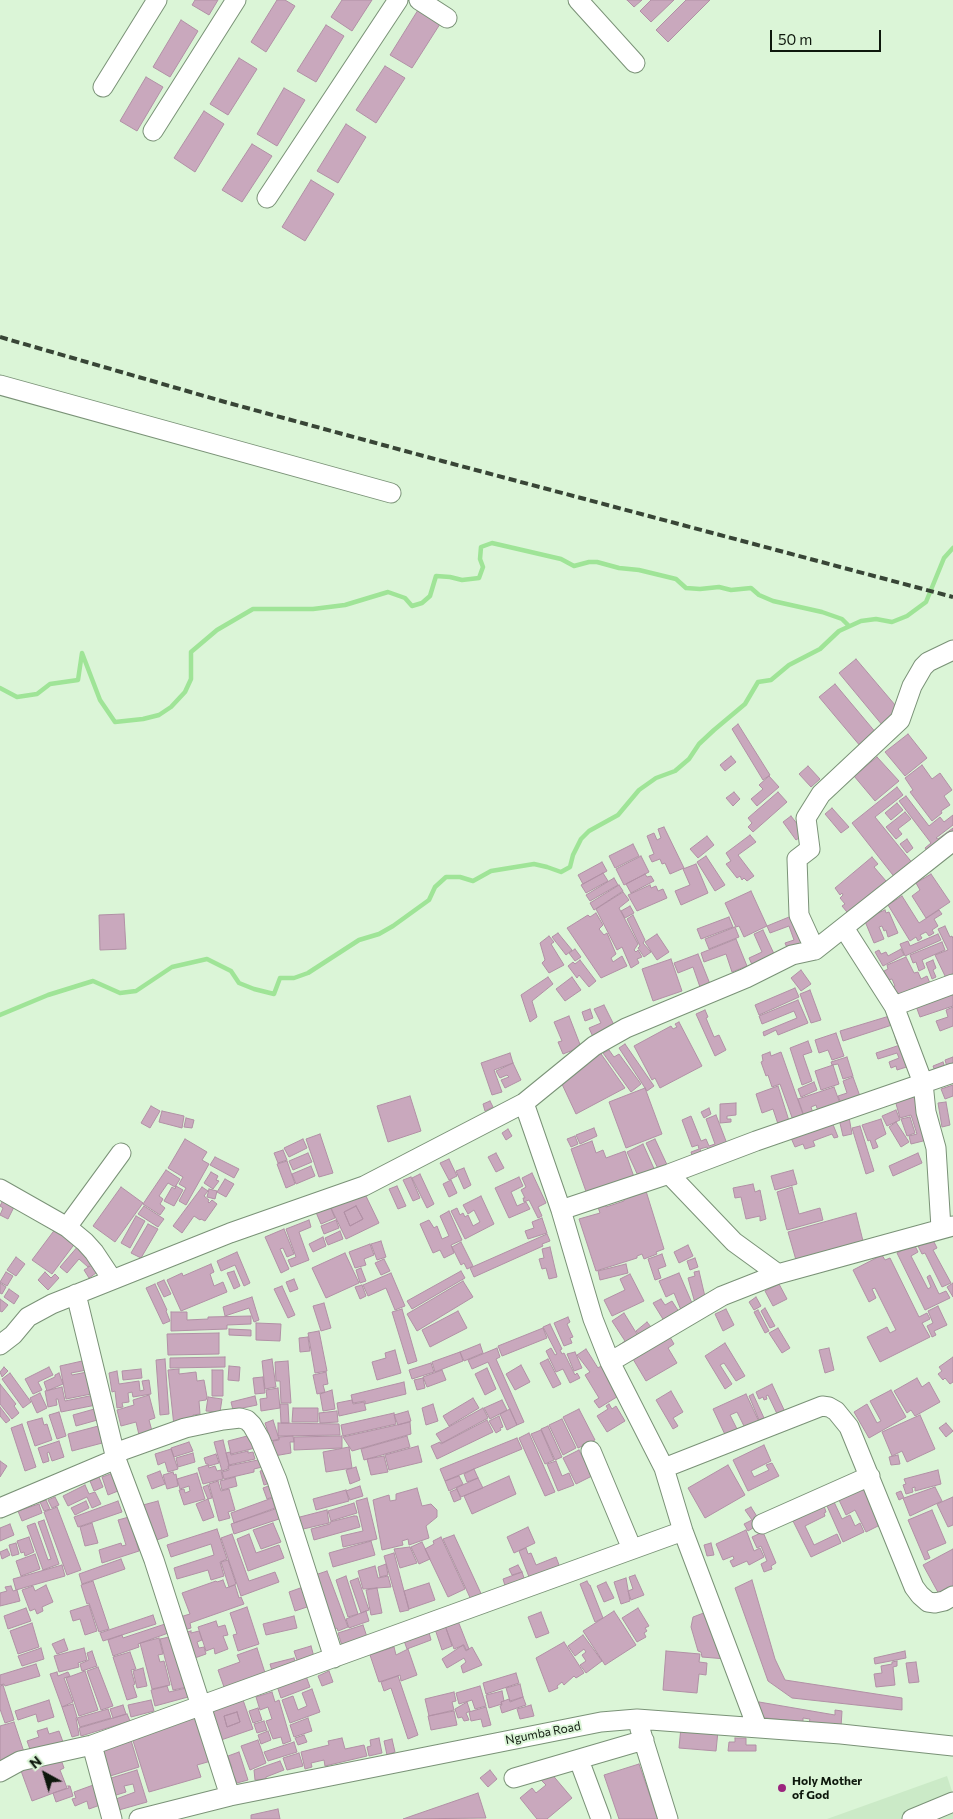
<!DOCTYPE html>
<html>
<head>
<meta charset="utf-8">
<style>
  body { margin:0 }
  #map { position:relative; width:953px; height:1819px; overflow:hidden; background:#dbf5d7; font-family:Commissioner,sans-serif }
  canvas { display:block }
  .north { position:absolute; left:20px; top:1749px; width:50px; height:50px; -webkit-text-stroke:4px #dbf5d7; paint-order:stroke; rotate:321deg; font-size:14px; font-weight:700; line-height:20px; text-align:center; color:#0e180d }
  .north::after { content:''; display:block; margin:auto; width:18px; height:22px; background:#0e180d; clip-path:polygon(50% 0,100% 100%,50% 72%,0 100%) }
  .scale { position:absolute; left:770px; top:30px; width:111px; height:22px; box-sizing:border-box; border:2px solid #0e180d; border-top:0; padding-left:6px; font-size:15px; line-height:18px; white-space:nowrap; color:#0e180d; -webkit-text-stroke:4px #dbf5d7; paint-order:stroke }
</style>
</head>
<body>
<div id="map">
<canvas width="953" height="1819"></canvas>
<div class="north">N</div>
<div class="scale">50 m</div>
</div>
<script>
const ctx = document.querySelector('canvas').getContext('2d');
ctx.lineJoin = 'round';
function fill(path, color) { ctx.fillStyle = color; ctx.fill(path, 'evenodd'); }
const poly = rows => new Path2D(rows.map(r => 'M' + r).join(''));
function trace(path, color, width, dash) { ctx.strokeStyle = color; ctx.lineWidth = width; ctx.lineCap = dash ? 'butt' : 'round'; ctx.setLineDash(dash || []); ctx.stroke(path); }
function label(font, color, halo, rows, align = 'center') {
  ctx.font = font + ' Commissioner,sans-serif'; ctx.lineWidth = 4; ctx.setLineDash([]); ctx.textBaseline = 'middle'; ctx.strokeStyle = halo; ctx.fillStyle = color; for (const [text, x, y, turn = 0] of rows) {
    ctx.save(); ctx.translate(x, y); ctx.rotate((+turn || 0) * Math.PI / 180); ctx.textAlign = isNaN(turn) ? turn : align; if (halo) ctx.strokeText(text, 0, 0); ctx.fillText(text, 0, 0); ctx.restore();
  }
}
const built = poly([
  [947,1776,953,1794,953,1819,827,1819]
]);
const stream = poly([
  [0,688,17,697,37,694,50,684,78,680,82,653,100,700,115,722,143,719,159,715,171,707,185,692,191,679,191,652,217,630,253,609,313,609,345,605,388,592,405,598,412,606,422,603,430,596,436,576,450,577,462,580,479,578,483,567,480,559,481,547,492,543,561,559,574,566,589,562,597,562,619,568,639,570,676,579,686,588,700,589,719,587,731,590,751,588,759,595,773,601,822,612,842,619,849,626],
  [0,1015,48,995,93,981,120,993,136,991,172,967,207,959,231,971,239,983,254,989,274,994,280,978,294,978,308,973,359,940,379,934,393,926,429,900,435,887,446,877,460,877,473,881,491,871,534,864,547,867,561,872,570,867,573,855,581,839,589,831,618,815,639,790,656,778,675,771,689,759,699,744,714,730,745,704,758,682,771,680,789,665,820,649,839,631,861,621,876,619,892,622,907,616,926,602,944,558,953,548]
]);
const building = poly([
  [195,0,218,0,209,15,192,5,195,0],
  [277,0,285,0,295,6,266,52,251,42,277,0],
  [342,0,372,0,352,31,331,17,342,0],
  [627,0,642,0,634,7,627,0],
  [651,0,674,0,651,22,640,11,651,0],
  [686,0,710,0,668,42,656,30,686,0],
  [418,10,440,24,412,68,390,55,418,10],
  [181,20,198,31,170,77,153,67,181,20],
  [326,25,344,36,316,82,297,71,326,25],
  [239,58,257,69,228,115,210,104,239,58],
  [385,66,405,78,376,123,356,110,385,66],
  [146,77,163,87,137,131,120,121,146,77],
  [284,88,305,100,277,146,257,134,284,88],
  [204,111,224,124,195,172,174,158,204,111],
  [346,124,366,137,338,183,317,171,346,124],
  [252,144,272,156,242,202,222,190,252,144],
  [311,180,334,194,305,241,282,227,311,180],
  [856,659,901,712,883,726,839,673,856,659],
  [835,684,877,734,861,747,819,697,835,684],
  [738,724,770,775,763,780,732,729,738,724],
  [908,734,927,758,905,776,885,752,908,734],
  [731,756,736,762,725,771,720,765,731,756],
  [877,757,899,781,875,801,854,776,877,757],
  [922,765,932,779,940,773,952,790,944,796,950,805,941,811,942,813,932,821,910,792,913,790,905,778,922,765],
  [808,766,820,779,811,787,799,774,808,766],
  [769,776,779,787,757,806,751,799,763,789,759,785,769,776],
  [897,787,903,795,875,817,914,865,896,879,852,823,897,787],
  [734,792,740,799,733,806,726,798,734,792],
  [778,792,787,802,753,832,748,827,752,823,748,818,778,792],
  [906,796,929,826,940,817,944,822,953,815,953,825,936,838,938,839,953,828,953,839,931,856,925,848,931,843,899,801,906,796],
  [897,803,903,810,891,820,885,813,897,803],
  [832,808,849,827,841,833,825,814,832,808],
  [905,812,911,819,898,829,902,834,896,839,886,827,905,812],
  [791,816,805,834,796,840,783,822,791,816],
  [664,827,684,868,670,874,665,863,662,864,660,859,652,862,649,856,654,854,647,836,654,833,657,840,661,838,658,829,664,827],
  [750,835,756,842,738,855,754,876,747,881,744,878,742,880,740,876,737,878,726,864,731,861,726,853,750,835],
  [707,836,714,845,698,858,690,849,707,836],
  [907,839,913,848,907,853,900,844,907,839],
  [633,844,639,856,615,868,609,856,633,844],
  [641,856,649,872,624,885,616,869,641,856],
  [706,856,725,885,715,891,697,862,706,856],
  [872,857,878,864,874,867,886,881,881,885,884,889,851,917,842,906,845,904,840,898,843,895,842,893,840,895,835,888,872,857],
  [602,862,607,871,583,884,578,875,602,862],
  [696,864,708,893,681,905,675,891,690,885,683,869,696,864],
  [603,873,608,881,586,893,581,885,603,873],
  [645,874,647,877,651,876,654,881,631,893,626,884,645,874],
  [931,874,950,902,926,918,912,896,920,890,916,883,931,874],
  [614,878,618,885,590,901,586,895,614,878],
  [619,885,623,891,594,910,590,903,619,885],
  [650,885,651,888,656,886,658,891,663,889,667,898,637,911,628,895,650,885],
  [751,891,767,926,744,937,739,926,736,927,725,903,751,891],
  [623,892,629,900,619,908,638,944,634,950,636,952,638,950,642,957,637,959,639,963,631,968,622,947,617,950,596,909,623,892],
  [902,896,919,923,939,910,942,914,934,919,938,926,932,930,934,933,929,936,926,932,920,935,922,938,918,941,916,937,910,941,888,905,902,896],
  [630,906,634,913,625,918,621,911,630,906],
  [885,910,886,913,889,912,898,933,888,937,886,930,884,931,882,926,879,927,884,939,874,943,864,919,885,910],
  [596,913,603,925,599,929,604,935,607,933,616,954,611,958,613,962,622,956,627,966,601,978,567,928,588,915,590,917,596,913],
  [124,914,126,949,100,950,99,915,124,914],
  [633,915,645,940,643,943,651,952,644,957,638,948,640,946,627,919,633,915],
  [794,915,805,943,788,950,785,943,794,940,789,926,770,933,767,926,794,915],
  [729,917,733,927,701,939,697,929,729,917],
  [945,926,950,937,952,936,953,939,953,982,946,978,935,955,948,950,938,929,945,926],
  [735,927,739,937,709,949,705,939,735,927],
  [763,930,775,956,753,967,749,958,762,952,754,934,763,930],
  [558,933,572,950,566,955,552,937,558,933],
  [657,934,669,952,657,960,645,942,657,934],
  [938,934,941,940,905,956,900,944,908,941,910,946,938,934],
  [549,936,554,942,551,944,564,965,549,973,542,963,545,960,540,943,549,936],
  [736,939,747,966,732,972,726,954,704,962,701,953,736,939],
  [942,942,945,950,922,960,925,968,919,971,916,962,913,963,910,955,942,942],
  [575,949,581,957,575,961,569,953,575,949],
  [901,949,904,955,883,966,875,952,879,950,881,954,886,952,888,956,901,949],
  [698,954,710,984,700,987,693,967,678,973,674,963,698,954],
  [906,957,914,973,918,972,921,979,927,976,932,988,898,999,893,987,895,986,892,979,888,980,884,971,888,969,887,965,906,957],
  [671,959,682,991,653,1001,642,969,671,959],
  [580,960,596,981,589,987,579,975,577,978,568,966,573,962,575,964,580,960],
  [933,960,936,968,933,970,936,977,932,979,926,963,933,960],
  [801,970,811,984,801,991,791,978,801,970],
  [548,977,553,984,532,1001,537,1017,530,1022,521,995,548,977],
  [572,977,581,990,565,1001,556,989,572,977],
  [795,988,799,997,759,1015,755,1005,795,988],
  [810,990,821,1020,811,1023,800,994,810,990],
  [953,994,953,1006,920,1017,916,1006,953,994],
  [798,1000,808,1023,778,1035,776,1030,764,1036,763,1032,797,1018,794,1011,762,1024,759,1016,798,1000],
  [604,1005,615,1027,593,1037,589,1028,601,1023,594,1009,604,1005],
  [953,1007,953,1026,940,1031,936,1021,948,1017,946,1010,953,1007],
  [590,1009,593,1018,585,1021,582,1012,590,1009],
  [705,1010,708,1017,706,1018,714,1037,719,1035,726,1050,715,1056,696,1014,705,1010],
  [896,1014,904,1042,897,1044,892,1025,843,1041,840,1031,896,1014],
  [569,1016,581,1047,563,1054,558,1042,562,1041,554,1022,569,1016],
  [679,1022,702,1066,660,1088,655,1078,652,1080,634,1046,671,1026,673,1029,677,1027,675,1024,679,1022],
  [836,1033,844,1056,832,1060,828,1050,819,1053,815,1040,836,1033],
  [808,1041,812,1052,803,1055,812,1081,802,1085,790,1048,808,1041],
  [906,1043,913,1065,897,1070,896,1066,891,1068,889,1062,899,1058,897,1053,878,1059,876,1053,906,1043],
  [625,1044,654,1086,647,1091,619,1048,625,1044],
  [609,1050,614,1057,619,1054,641,1084,631,1092,603,1053,609,1050],
  [599,1051,625,1088,576,1114,561,1082,599,1051],
  [770,1052,771,1056,781,1052,805,1120,794,1123,780,1084,772,1087,768,1075,766,1076,761,1062,763,1061,762,1055,770,1052],
  [510,1053,513,1063,494,1070,502,1092,492,1095,481,1063,510,1053],
  [847,1057,853,1076,843,1079,838,1064,832,1065,831,1062,847,1057],
  [953,1057,953,1068,948,1070,945,1060,953,1057],
  [943,1062,946,1070,936,1074,933,1066,943,1062],
  [513,1063,521,1080,505,1088,501,1080,509,1077,507,1075,500,1078,496,1071,513,1063],
  [833,1065,839,1084,821,1090,815,1071,833,1065],
  [853,1077,861,1099,842,1106,838,1096,847,1093,843,1081,853,1077],
  [814,1082,817,1090,801,1097,798,1089,814,1082],
  [953,1085,953,1096,945,1099,941,1089,953,1085],
  [778,1086,790,1124,779,1127,773,1109,762,1113,756,1094,778,1086],
  [834,1087,841,1106,819,1114,816,1105,811,1107,814,1116,805,1119,798,1099,834,1087],
  [645,1088,662,1134,626,1148,609,1102,645,1088],
  [919,1094,931,1139,911,1144,909,1136,917,1134,911,1115,900,1118,895,1100,919,1094],
  [410,1096,421,1131,388,1142,377,1106,410,1096],
  [490,1101,493,1107,485,1111,483,1104,490,1101],
  [946,1102,950,1125,942,1127,938,1103,946,1102],
  [736,1103,736,1115,727,1116,727,1119,731,1119,731,1122,720,1123,720,1104,736,1103],
  [151,1106,160,1111,150,1128,141,1123,151,1106],
  [709,1108,711,1114,704,1118,701,1112,709,1108],
  [896,1110,900,1120,887,1126,882,1116,896,1110],
  [162,1111,184,1116,182,1128,159,1122,162,1111],
  [716,1115,729,1149,710,1156,707,1147,700,1149,703,1157,694,1161,691,1152,699,1149,698,1145,692,1147,682,1120,691,1116,701,1141,706,1139,709,1146,715,1144,706,1119,716,1115],
  [849,1117,852,1134,843,1136,839,1119,849,1117],
  [910,1117,915,1133,907,1136,901,1119,910,1117],
  [186,1118,194,1120,192,1128,184,1127,186,1118],
  [881,1119,886,1134,875,1140,878,1147,873,1149,870,1140,868,1141,862,1125,881,1119],
  [832,1122,838,1137,834,1138,832,1134,813,1141,815,1146,805,1149,803,1144,795,1147,791,1138,832,1122],
  [896,1122,909,1142,901,1147,889,1127,896,1122],
  [860,1126,874,1171,866,1174,852,1128,860,1126],
  [594,1128,597,1136,580,1144,576,1135,594,1128],
  [508,1129,512,1136,506,1140,502,1133,508,1129],
  [320,1134,333,1173,319,1177,306,1139,320,1134],
  [575,1136,578,1144,571,1147,567,1139,575,1136],
  [185,1139,207,1152,202,1160,209,1164,186,1205,179,1201,186,1188,179,1184,183,1177,168,1168,185,1139],
  [303,1139,307,1148,289,1157,284,1148,303,1139],
  [655,1139,669,1169,660,1173,646,1143,655,1139],
  [592,1141,596,1153,603,1150,606,1158,625,1151,635,1180,588,1197,571,1149,592,1141],
  [643,1144,656,1173,640,1180,627,1152,643,1144],
  [283,1150,287,1160,278,1163,274,1153,283,1150],
  [308,1153,312,1162,293,1170,289,1161,308,1153],
  [496,1153,504,1168,496,1172,488,1157,496,1153],
  [918,1153,922,1163,893,1176,889,1166,918,1153],
  [215,1157,239,1169,234,1178,210,1165,215,1157],
  [449,1159,457,1176,449,1180,440,1163,449,1159],
  [287,1161,295,1184,286,1188,277,1164,287,1161],
  [311,1166,315,1176,296,1184,292,1174,311,1166],
  [464,1168,471,1185,464,1189,456,1171,464,1168],
  [166,1170,180,1179,175,1187,168,1183,159,1196,163,1199,160,1204,165,1208,160,1215,143,1204,166,1170],
  [793,1170,797,1184,775,1190,771,1176,793,1170],
  [211,1172,218,1176,216,1180,219,1181,213,1189,204,1183,211,1172],
  [532,1173,546,1203,538,1207,542,1216,538,1218,529,1200,524,1202,523,1198,525,1198,521,1190,526,1187,522,1178,532,1173],
  [420,1174,434,1204,427,1208,412,1178,420,1174],
  [411,1177,420,1198,413,1201,403,1180,411,1177],
  [519,1177,523,1186,511,1192,517,1206,526,1202,530,1209,509,1218,495,1188,519,1177],
  [225,1179,234,1184,226,1197,217,1192,225,1179],
  [451,1180,457,1193,449,1197,443,1184,451,1180],
  [753,1184,755,1192,760,1190,766,1219,760,1221,760,1216,746,1219,741,1197,735,1198,733,1188,753,1184],
  [176,1186,183,1190,174,1206,164,1201,172,1187,175,1189,176,1186],
  [397,1186,406,1206,398,1209,389,1189,397,1186],
  [121,1187,143,1203,115,1242,93,1226,121,1187],
  [202,1187,208,1191,204,1196,209,1200,208,1202,209,1203,212,1200,217,1204,205,1221,201,1219,200,1220,194,1216,182,1233,173,1226,202,1187],
  [792,1187,799,1214,820,1208,823,1220,787,1230,777,1192,792,1187],
  [209,1189,217,1191,215,1199,207,1197,209,1189],
  [646,1191,664,1249,656,1252,657,1254,644,1259,642,1254,637,1256,637,1258,596,1271,579,1219,600,1213,598,1207,605,1204,606,1207,624,1201,624,1198,646,1191],
  [364,1192,379,1223,346,1239,331,1208,364,1192],
  [356,1206,363,1219,350,1226,344,1212,356,1206],
  [481,1196,494,1224,465,1239,451,1211,457,1208,460,1215,463,1213,465,1217,468,1215,473,1226,480,1222,474,1210,468,1214,463,1205,481,1196],
  [4,1198,16,1203,8,1219,0,1215,3,1208,0,1206,4,1198],
  [329,1204,335,1218,321,1224,315,1210,329,1204],
  [144,1206,164,1219,158,1227,138,1214,144,1206],
  [356,1206,363,1219,350,1226,344,1212,356,1206],
  [449,1211,462,1240,451,1245,454,1253,444,1258,440,1250,433,1253,420,1224,429,1220,434,1228,437,1226,442,1239,449,1236,440,1216,449,1211],
  [856,1213,863,1241,796,1260,788,1232,856,1213],
  [136,1216,145,1221,130,1248,121,1243,136,1216],
  [542,1218,547,1233,528,1239,525,1231,534,1228,532,1222,542,1218],
  [309,1220,311,1227,299,1232,309,1260,291,1267,288,1260,296,1257,286,1229,309,1220],
  [336,1220,339,1228,324,1234,321,1226,336,1220],
  [148,1224,158,1229,141,1258,131,1253,148,1224],
  [56,1228,76,1242,52,1274,32,1260,56,1228],
  [284,1229,294,1254,287,1257,283,1248,280,1249,289,1269,281,1273,265,1237,284,1229],
  [340,1231,343,1239,328,1245,325,1238,340,1231],
  [547,1234,550,1241,542,1244,543,1246,474,1277,470,1268,547,1234],
  [323,1237,326,1246,313,1252,309,1244,323,1237],
  [932,1238,937,1248,933,1250,951,1283,942,1287,925,1253,922,1254,918,1246,932,1238],
  [381,1241,386,1257,377,1260,371,1244,381,1241],
  [461,1242,473,1266,467,1269,464,1263,461,1265,452,1247,461,1242],
  [370,1244,374,1255,364,1259,366,1265,355,1268,349,1252,370,1244],
  [914,1244,918,1252,911,1256,928,1289,931,1287,927,1277,930,1275,939,1294,946,1291,950,1298,925,1310,897,1253,914,1244],
  [79,1245,95,1258,88,1267,79,1259,67,1273,60,1267,79,1245],
  [688,1245,693,1256,679,1263,674,1252,688,1245],
  [550,1247,557,1277,549,1279,546,1268,542,1269,539,1259,544,1258,542,1249,550,1247],
  [237,1252,250,1283,244,1286,235,1265,221,1271,217,1261,237,1252],
  [345,1253,359,1283,326,1298,312,1268,345,1253],
  [662,1254,666,1266,658,1269,661,1278,655,1280,648,1259,662,1254],
  [882,1255,885,1260,890,1258,919,1317,927,1313,930,1319,922,1323,930,1337,880,1362,867,1337,887,1327,890,1333,896,1330,875,1288,872,1289,876,1298,869,1302,853,1270,882,1255],
  [16,1257,25,1264,16,1276,7,1270,16,1257],
  [695,1258,698,1267,690,1270,687,1261,695,1258],
  [384,1259,390,1271,381,1275,375,1263,384,1259],
  [98,1261,103,1268,89,1278,84,1270,98,1261],
  [211,1264,214,1272,210,1274,214,1286,223,1282,227,1292,181,1311,167,1280,182,1273,183,1276,211,1264],
  [626,1264,628,1273,600,1280,598,1271,626,1264],
  [361,1268,366,1281,360,1283,356,1270,361,1268],
  [234,1271,240,1286,234,1289,227,1273,234,1271],
  [461,1271,465,1278,412,1309,407,1301,461,1271],
  [699,1271,706,1301,695,1303,688,1278,695,1276,694,1272,699,1271],
  [6,1272,13,1276,7,1286,0,1282,6,1272],
  [45,1272,51,1278,55,1274,59,1278,48,1290,38,1280,45,1272],
  [391,1273,405,1306,395,1310,386,1288,368,1296,363,1285,391,1273],
  [679,1273,695,1310,683,1315,674,1293,666,1297,659,1281,679,1273],
  [630,1274,644,1301,612,1316,604,1300,625,1290,620,1279,630,1274],
  [294,1279,298,1289,290,1292,286,1282,294,1279],
  [164,1280,171,1294,164,1297,157,1283,164,1280],
  [463,1281,473,1297,417,1331,407,1314,463,1281],
  [0,1283,6,1287,2,1294,0,1293,0,1283],
  [953,1283,953,1297,947,1287,953,1283],
  [155,1284,167,1310,166,1311,170,1321,163,1324,146,1288,155,1284],
  [779,1284,787,1299,773,1306,765,1291,779,1284],
  [362,1285,366,1296,360,1299,355,1287,362,1285],
  [282,1286,295,1315,288,1318,274,1289,282,1286],
  [9,1289,19,1296,14,1304,4,1297,9,1289],
  [252,1297,259,1320,254,1322,249,1308,225,1316,223,1307,252,1297],
  [756,1297,761,1306,754,1310,749,1302,756,1297],
  [0,1299,8,1305,2,1312,0,1311,0,1299],
  [661,1299,665,1305,672,1301,681,1315,666,1324,653,1303,661,1299],
  [324,1303,331,1328,321,1331,313,1306,324,1303],
  [938,1306,947,1325,934,1331,936,1335,932,1337,927,1326,933,1323,928,1311,938,1306],
  [765,1308,775,1326,770,1328,761,1311,765,1308],
  [402,1309,417,1361,408,1364,392,1312,402,1309],
  [726,1309,734,1325,723,1331,715,1314,726,1309],
  [758,1310,769,1331,765,1333,754,1312,758,1310],
  [458,1311,467,1328,430,1347,422,1330,458,1311],
  [171,1312,187,1312,187,1320,208,1319,208,1317,251,1316,251,1324,227,1325,227,1329,171,1331,171,1312],
  [624,1313,640,1339,622,1351,618,1346,625,1341,612,1321,624,1313],
  [568,1317,570,1322,567,1324,573,1337,570,1338,572,1343,564,1346,554,1323,568,1317],
  [647,1322,655,1332,644,1341,636,1331,647,1322],
  [256,1323,281,1324,280,1341,256,1340,256,1323],
  [550,1324,562,1349,560,1350,562,1354,564,1353,575,1375,577,1373,580,1378,570,1383,563,1369,556,1372,546,1351,551,1348,555,1355,557,1354,543,1327,550,1324],
  [543,1328,547,1338,502,1356,498,1346,543,1328],
  [778,1328,790,1348,782,1353,769,1333,778,1328],
  [229,1329,251,1330,251,1336,229,1335,229,1329],
  [319,1331,327,1371,315,1373,308,1333,319,1331],
  [219,1333,219,1354,168,1355,167,1334,219,1333],
  [308,1337,310,1351,300,1352,299,1338,308,1337],
  [670,1337,674,1344,668,1348,677,1363,646,1381,633,1359,670,1337],
  [725,1343,745,1376,736,1381,724,1363,720,1365,732,1384,725,1389,705,1356,725,1343],
  [480,1344,483,1353,464,1361,460,1352,480,1344],
  [497,1348,500,1357,496,1359,524,1422,517,1425,488,1362,472,1369,468,1360,497,1348],
  [829,1348,834,1370,825,1373,819,1350,829,1348],
  [586,1349,598,1368,601,1366,620,1395,599,1408,594,1401,599,1398,585,1375,590,1372,577,1355,586,1349],
  [395,1350,401,1373,377,1380,372,1362,386,1358,385,1353,395,1350],
  [460,1352,463,1361,435,1372,432,1362,460,1352],
  [575,1352,582,1368,574,1371,567,1354,575,1352],
  [225,1357,225,1367,170,1368,170,1358,225,1357],
  [953,1357,953,1382,950,1384,945,1378,943,1380,938,1374,942,1371,939,1367,953,1357],
  [91,1359,92,1369,71,1373,72,1375,87,1372,91,1394,66,1399,60,1366,91,1359],
  [165,1359,169,1414,160,1415,156,1360,165,1359],
  [272,1359,276,1387,265,1389,262,1361,272,1359],
  [548,1359,561,1384,553,1388,540,1363,548,1359],
  [288,1361,291,1403,281,1403,280,1381,276,1381,275,1362,288,1361],
  [431,1363,434,1372,412,1379,409,1370,431,1363],
  [521,1365,530,1382,515,1390,506,1374,521,1365],
  [229,1366,240,1367,239,1381,228,1380,229,1366],
  [4,1367,8,1371,2,1377,0,1372,4,1367],
  [49,1367,53,1375,38,1382,42,1390,33,1394,25,1379,49,1367],
  [487,1368,496,1389,485,1395,475,1374,487,1368],
  [141,1369,142,1378,123,1380,122,1371,141,1369],
  [179,1369,179,1374,196,1372,197,1381,204,1380,207,1397,206,1400,199,1401,200,1414,193,1415,194,1424,174,1426,168,1370,179,1369],
  [212,1370,223,1370,223,1396,212,1396,212,1370],
  [442,1370,446,1380,427,1387,423,1377,442,1370],
  [117,1371,119,1384,139,1381,140,1391,144,1390,142,1381,149,1380,151,1394,133,1397,132,1392,128,1393,129,1402,122,1403,123,1407,117,1408,115,1391,112,1392,109,1373,117,1371],
  [326,1372,328,1384,323,1385,325,1392,317,1394,313,1375,326,1372],
  [10,1373,31,1402,23,1408,2,1379,10,1373],
  [59,1373,63,1384,47,1391,44,1382,55,1377,55,1375,59,1373],
  [263,1377,265,1393,255,1394,253,1378,263,1377],
  [423,1378,425,1388,417,1390,414,1380,423,1378],
  [917,1378,922,1387,929,1382,940,1402,915,1416,911,1410,907,1413,894,1391,917,1378],
  [404,1382,406,1394,365,1404,365,1401,353,1403,351,1395,404,1382],
  [0,1384,16,1404,14,1406,19,1413,12,1419,0,1404,0,1384],
  [772,1384,786,1414,779,1418,768,1395,766,1396,767,1399,764,1400,763,1397,759,1399,756,1392,772,1384],
  [62,1387,65,1401,99,1394,101,1404,61,1412,58,1399,56,1399,57,1405,48,1407,45,1391,62,1387],
  [278,1388,280,1408,261,1411,260,1399,267,1398,266,1390,278,1388],
  [332,1390,335,1409,323,1411,320,1394,332,1390],
  [891,1390,906,1417,869,1438,854,1412,867,1404,877,1423,881,1421,870,1401,891,1390],
  [671,1391,683,1412,673,1418,678,1426,673,1429,656,1400,671,1391],
  [40,1393,47,1408,37,1413,30,1398,40,1393],
  [746,1394,761,1426,747,1432,737,1412,730,1415,740,1435,728,1441,713,1409,746,1394],
  [753,1394,764,1418,759,1420,749,1396,753,1394],
  [149,1395,155,1418,149,1420,152,1431,139,1435,136,1422,121,1426,117,1410,134,1405,133,1400,149,1395],
  [255,1396,257,1405,233,1410,231,1402,255,1396],
  [208,1397,222,1399,220,1412,206,1411,208,1397],
  [473,1398,479,1408,449,1426,443,1416,473,1398],
  [352,1400,353,1404,364,1402,366,1410,339,1416,337,1403,352,1400],
  [502,1400,507,1410,490,1419,484,1408,502,1400],
  [280,1404,288,1404,289,1423,281,1423,280,1404],
  [433,1404,438,1421,426,1425,422,1408,433,1404],
  [609,1404,612,1409,616,1406,625,1421,607,1432,597,1416,608,1409,606,1406,609,1404],
  [0,1407,10,1420,6,1423,0,1416,0,1407],
  [98,1408,101,1419,76,1426,73,1415,98,1408],
  [293,1408,318,1408,318,1422,292,1422,293,1408],
  [483,1408,488,1418,442,1443,436,1434,483,1408],
  [510,1409,517,1425,507,1430,500,1414,510,1409],
  [579,1409,595,1440,578,1448,563,1417,579,1409],
  [337,1411,338,1422,320,1423,319,1413,337,1411],
  [408,1411,411,1421,398,1425,394,1415,408,1411],
  [59,1412,66,1436,57,1439,49,1415,59,1412],
  [394,1413,396,1424,343,1436,341,1425,394,1413],
  [920,1415,935,1449,907,1462,902,1451,892,1456,882,1432,920,1415],
  [499,1416,503,1427,500,1428,501,1430,496,1433,489,1421,499,1416],
  [42,1418,44,1425,47,1424,52,1440,35,1446,27,1422,42,1418],
  [562,1419,576,1448,563,1455,549,1425,562,1419],
  [273,1420,279,1439,271,1441,265,1423,273,1420],
  [487,1420,493,1432,437,1459,431,1446,440,1442,441,1444,487,1420],
  [410,1422,411,1434,352,1451,343,1437,410,1422],
  [278,1423,339,1424,340,1435,278,1436,278,1423],
  [946,1423,953,1431,946,1437,939,1428,946,1423],
  [22,1424,36,1467,25,1471,11,1428,22,1424],
  [106,1424,106,1442,72,1451,68,1434,106,1424],
  [548,1426,562,1457,555,1460,541,1429,548,1426],
  [541,1430,554,1460,545,1464,531,1434,541,1430],
  [529,1433,555,1492,545,1496,519,1438,529,1433],
  [251,1435,255,1448,231,1454,228,1441,251,1435],
  [293,1436,294,1442,290,1442,291,1453,274,1456,273,1441,279,1440,279,1437,293,1436],
  [342,1436,342,1448,294,1450,294,1437,342,1436],
  [407,1436,410,1447,364,1460,361,1449,407,1436],
  [517,1438,522,1449,445,1481,440,1469,517,1438],
  [223,1440,229,1465,228,1469,222,1471,214,1442,223,1440],
  [59,1441,64,1457,52,1461,49,1452,47,1453,49,1461,43,1463,38,1448,59,1441],
  [189,1442,193,1451,174,1457,171,1448,189,1442],
  [764,1445,771,1461,751,1471,754,1477,769,1470,766,1465,772,1463,779,1476,748,1491,733,1460,764,1445],
  [418,1446,422,1462,389,1470,385,1455,418,1446],
  [349,1447,352,1468,326,1472,323,1452,349,1447],
  [171,1449,178,1469,168,1472,165,1462,158,1465,155,1454,171,1449],
  [579,1450,592,1476,576,1484,563,1458,579,1450],
  [248,1451,248,1453,253,1452,255,1459,229,1465,226,1453,230,1452,231,1455,248,1451],
  [193,1453,195,1462,178,1467,176,1458,193,1453],
  [216,1454,219,1463,209,1466,208,1464,206,1464,204,1458,216,1454],
  [898,1455,900,1464,891,1465,889,1457,898,1455],
  [384,1456,388,1472,371,1475,367,1459,384,1456],
  [263,1459,262,1467,254,1469,254,1472,224,1479,222,1472,229,1470,228,1466,263,1459],
  [0,1461,7,1466,0,1477,0,1461],
  [556,1461,562,1476,569,1473,574,1485,558,1491,547,1464,556,1461],
  [208,1465,209,1468,215,1466,217,1471,221,1470,223,1479,203,1484,198,1468,208,1465],
  [728,1465,745,1495,705,1518,688,1488,728,1465],
  [356,1467,360,1480,350,1484,346,1470,356,1467],
  [269,1469,273,1482,264,1485,260,1471,269,1469],
  [474,1469,478,1478,467,1482,464,1474,474,1469],
  [938,1470,941,1484,915,1491,915,1487,912,1488,913,1492,906,1494,903,1485,906,1484,904,1479,938,1470],
  [160,1471,165,1484,152,1489,147,1476,160,1471],
  [116,1472,123,1489,108,1495,102,1477,116,1472],
  [173,1472,174,1475,176,1474,178,1486,167,1489,163,1475,173,1472],
  [197,1473,205,1499,184,1505,179,1490,184,1489,185,1493,190,1491,189,1486,180,1489,177,1479,197,1473],
  [459,1476,463,1484,449,1491,445,1481,459,1476],
  [509,1476,516,1494,472,1514,464,1496,509,1476],
  [99,1477,103,1487,94,1491,90,1481,99,1477],
  [235,1477,237,1486,222,1490,220,1481,235,1477],
  [478,1478,483,1488,461,1497,456,1488,478,1478],
  [218,1481,221,1491,229,1489,235,1510,228,1512,230,1518,219,1521,209,1484,218,1481],
  [274,1484,278,1495,267,1499,263,1488,274,1484],
  [85,1485,89,1494,95,1492,101,1504,92,1508,87,1497,68,1506,63,1496,85,1485],
  [208,1485,212,1498,208,1499,203,1487,208,1485],
  [360,1486,363,1496,350,1500,346,1491,360,1486],
  [935,1487,942,1501,910,1516,903,1498,899,1500,896,1493,901,1491,904,1498,935,1487],
  [417,1488,422,1506,431,1504,437,1510,437,1517,426,1526,429,1538,409,1545,408,1539,402,1541,403,1545,382,1550,373,1500,389,1495,390,1501,396,1500,396,1494,417,1488],
  [864,1488,882,1524,866,1532,855,1510,846,1515,839,1500,864,1488],
  [457,1489,461,1499,454,1502,450,1492,457,1489],
  [346,1490,349,1501,316,1510,313,1499,346,1490],
  [55,1497,59,1505,52,1508,48,1500,55,1497],
  [953,1497,953,1525,948,1527,937,1504,953,1497],
  [272,1498,275,1508,234,1523,231,1513,272,1498],
  [367,1498,377,1539,343,1547,341,1536,363,1531,356,1501,367,1498],
  [208,1499,214,1517,203,1521,196,1504,208,1499],
  [46,1500,50,1509,44,1511,40,1502,46,1500],
  [86,1501,89,1508,75,1515,71,1508,86,1501],
  [118,1501,122,1512,78,1527,74,1517,118,1501],
  [158,1501,168,1536,154,1541,143,1505,158,1501],
  [834,1502,842,1519,850,1515,855,1526,860,1523,864,1532,843,1542,827,1506,834,1502],
  [354,1503,357,1513,331,1521,328,1511,354,1503],
  [39,1504,42,1513,22,1521,18,1511,39,1504],
  [824,1506,826,1512,824,1513,825,1516,805,1526,814,1545,837,1534,841,1543,811,1557,793,1521,824,1506],
  [57,1507,81,1570,67,1575,44,1512,57,1507],
  [751,1507,761,1523,748,1531,744,1524,752,1520,745,1510,751,1507],
  [278,1508,282,1518,234,1534,231,1524,278,1508],
  [327,1510,329,1523,299,1530,296,1518,327,1510],
  [932,1510,946,1543,927,1551,930,1558,925,1560,908,1520,932,1510],
  [354,1516,357,1516,360,1527,314,1540,311,1529,330,1524,330,1522,354,1516],
  [129,1517,139,1551,102,1563,99,1550,121,1543,122,1546,126,1545,118,1520,129,1517],
  [44,1520,59,1564,43,1570,27,1526,35,1523,48,1560,51,1559,38,1522,44,1520],
  [92,1523,98,1543,85,1546,80,1527,92,1523],
  [273,1523,281,1542,261,1549,253,1530,273,1523],
  [10,1524,14,1535,0,1541,0,1528,10,1524],
  [528,1527,535,1543,514,1553,507,1537,528,1527],
  [217,1529,227,1559,220,1562,224,1576,211,1580,208,1570,177,1579,174,1568,214,1555,211,1544,171,1557,167,1545,217,1529],
  [746,1530,754,1551,760,1548,764,1557,749,1565,747,1561,733,1567,730,1561,734,1559,733,1556,723,1560,716,1544,746,1530],
  [763,1532,776,1563,771,1566,772,1569,764,1572,761,1564,767,1561,761,1546,757,1548,752,1537,763,1532],
  [232,1534,249,1581,275,1572,279,1582,241,1596,221,1538,232,1534],
  [249,1534,256,1553,279,1545,284,1558,248,1571,237,1539,249,1534],
  [454,1535,484,1600,473,1604,443,1539,454,1535],
  [29,1537,34,1552,25,1556,24,1552,21,1553,17,1541,29,1537],
  [441,1537,465,1589,448,1597,425,1549,434,1544,433,1541,441,1537],
  [371,1541,375,1555,333,1567,329,1553,371,1541],
  [422,1542,430,1559,419,1564,411,1547,422,1542],
  [16,1543,19,1554,12,1556,9,1545,16,1543],
  [711,1543,714,1555,707,1556,704,1545,711,1543],
  [410,1547,417,1563,400,1568,394,1549,410,1547],
  [526,1548,528,1554,531,1553,536,1565,556,1557,561,1570,531,1582,519,1551,526,1548],
  [7,1549,10,1555,2,1559,0,1552,7,1549],
  [953,1549,953,1589,940,1596,923,1565,953,1549],
  [394,1553,409,1610,400,1612,384,1556,394,1553],
  [35,1554,40,1569,21,1576,16,1561,35,1554],
  [121,1559,125,1569,82,1584,79,1574,121,1559],
  [228,1560,236,1584,229,1587,221,1562,228,1560],
  [386,1564,388,1575,380,1577,378,1567,386,1564],
  [62,1565,65,1576,16,1590,13,1579,62,1565],
  [518,1565,522,1572,512,1575,509,1569,518,1565],
  [375,1566,378,1578,388,1576,391,1587,363,1589,358,1571,375,1566],
  [327,1571,348,1627,338,1631,337,1628,333,1630,328,1617,331,1616,315,1575,327,1571],
  [522,1572,525,1581,506,1589,503,1579,522,1572],
  [635,1575,644,1595,631,1600,628,1591,633,1589,629,1577,635,1575],
  [346,1576,358,1614,348,1617,336,1580,346,1576],
  [358,1578,369,1610,361,1613,350,1581,358,1578],
  [626,1578,630,1601,621,1604,614,1582,626,1578],
  [223,1580,226,1588,235,1585,239,1598,241,1597,244,1604,190,1623,191,1628,184,1630,180,1617,190,1614,182,1593,216,1581,217,1582,223,1580],
  [752,1580,775,1659,785,1680,902,1698,902,1710,792,1698,768,1681,735,1588,752,1580],
  [93,1581,109,1629,99,1632,89,1603,87,1604,81,1585,93,1581],
  [587,1581,589,1585,590,1585,603,1618,595,1622,580,1584,587,1581],
  [606,1582,614,1598,604,1602,597,1586,606,1582],
  [429,1583,435,1600,409,1609,404,1591,429,1583],
  [46,1585,53,1602,42,1607,43,1611,37,1614,35,1609,30,1611,22,1590,33,1586,35,1591,46,1585],
  [11,1586,13,1591,17,1590,20,1601,0,1606,0,1593,7,1591,5,1587,11,1586],
  [306,1586,313,1605,295,1611,289,1592,306,1586],
  [377,1588,382,1613,371,1615,366,1590,377,1588],
  [89,1605,97,1631,85,1635,80,1619,73,1621,70,1611,89,1605],
  [247,1607,259,1644,238,1651,233,1635,237,1634,230,1613,247,1607],
  [26,1608,31,1621,8,1629,4,1616,26,1608],
  [638,1608,649,1626,645,1628,647,1631,644,1633,646,1637,637,1642,622,1618,638,1608],
  [366,1611,369,1621,349,1628,346,1619,366,1611],
  [614,1611,636,1645,605,1665,583,1631,614,1611],
  [709,1611,726,1659,702,1657,701,1652,698,1651,691,1627,693,1617,709,1611],
  [541,1612,549,1633,536,1638,528,1617,541,1612],
  [153,1615,156,1624,103,1641,100,1633,153,1615],
  [294,1616,297,1628,266,1635,263,1624,294,1616],
  [216,1621,218,1627,225,1625,228,1635,223,1636,228,1649,215,1654,214,1648,206,1651,198,1627,216,1621],
  [458,1621,469,1649,466,1650,464,1645,454,1649,445,1626,458,1621],
  [32,1623,39,1647,18,1654,10,1631,32,1623],
  [168,1623,171,1632,138,1644,139,1647,113,1656,108,1640,122,1635,123,1638,168,1623],
  [363,1625,367,1637,343,1649,338,1633,363,1625],
  [445,1625,452,1646,442,1650,435,1629,445,1625],
  [428,1629,431,1640,407,1649,403,1638,428,1629],
  [191,1631,191,1633,199,1631,202,1640,197,1642,199,1648,204,1647,206,1654,192,1659,183,1633,191,1631],
  [583,1635,602,1661,586,1673,580,1665,586,1661,582,1655,586,1652,584,1649,575,1656,568,1646,583,1635],
  [174,1636,187,1687,173,1690,160,1639,174,1636],
  [159,1638,163,1654,158,1655,160,1662,164,1661,170,1685,152,1689,140,1643,159,1638],
  [64,1639,68,1650,57,1654,52,1644,64,1639],
  [564,1642,584,1673,576,1678,574,1676,564,1685,562,1682,557,1686,558,1688,549,1692,536,1658,564,1642],
  [463,1645,466,1651,472,1647,482,1665,463,1673,461,1666,466,1662,464,1658,447,1668,442,1659,463,1645],
  [311,1646,316,1664,300,1669,294,1651,311,1646],
  [394,1647,396,1655,408,1649,417,1675,401,1681,400,1675,379,1682,370,1655,394,1647],
  [41,1648,44,1659,22,1666,18,1656,41,1648],
  [84,1648,87,1660,78,1663,79,1667,59,1672,54,1656,84,1648],
  [257,1648,267,1679,224,1687,218,1670,240,1662,237,1655,257,1648],
  [92,1651,97,1666,82,1671,80,1664,89,1660,87,1653,92,1651],
  [666,1651,700,1654,699,1662,707,1663,706,1675,699,1674,697,1693,663,1690,666,1651],
  [905,1651,906,1658,875,1664,874,1658,905,1651],
  [130,1652,136,1669,131,1670,135,1684,133,1685,137,1697,127,1700,113,1657,130,1652],
  [294,1658,297,1668,273,1674,270,1664,294,1658],
  [897,1661,897,1666,893,1667,895,1685,876,1687,874,1674,882,1673,881,1666,892,1664,892,1662,897,1661],
  [916,1662,919,1682,909,1683,906,1663,916,1662],
  [36,1664,40,1676,5,1686,4,1684,0,1685,0,1675,36,1664],
  [98,1667,113,1706,101,1710,87,1671,98,1667],
  [143,1668,147,1686,137,1688,133,1671,143,1668],
  [85,1671,98,1710,79,1716,66,1678,85,1671],
  [329,1671,333,1682,322,1686,318,1676,329,1671],
  [57,1672,58,1676,68,1672,70,1676,64,1678,73,1702,62,1707,50,1674,57,1672],
  [516,1673,519,1683,486,1694,483,1683,516,1673],
  [306,1676,310,1687,281,1698,277,1686,306,1676],
  [398,1676,418,1735,408,1739,391,1688,384,1691,381,1682,398,1676],
  [520,1684,523,1697,510,1701,506,1688,520,1684],
  [3,1685,14,1720,5,1723,0,1709,0,1686,3,1685],
  [167,1686,169,1692,186,1688,188,1697,155,1706,151,1690,167,1686],
  [480,1686,486,1706,475,1709,472,1700,459,1704,456,1693,480,1686],
  [312,1689,320,1712,290,1723,282,1700,293,1696,298,1710,307,1706,302,1693,312,1689],
  [502,1691,504,1701,501,1702,502,1704,489,1708,486,1695,502,1691],
  [272,1692,275,1702,279,1700,291,1741,283,1744,281,1737,273,1739,266,1721,272,1719,268,1707,260,1710,256,1697,272,1692],
  [454,1692,456,1701,452,1702,454,1710,429,1716,425,1699,454,1692],
  [242,1697,253,1729,221,1740,210,1708,242,1697],
  [237,1712,240,1722,227,1727,224,1716,237,1712],
  [523,1697,526,1705,502,1713,500,1706,502,1705,501,1702,509,1699,510,1702,523,1697],
  [49,1700,54,1717,38,1722,36,1714,18,1720,15,1711,49,1700],
  [151,1700,154,1711,131,1717,128,1705,151,1700],
  [467,1702,470,1711,466,1713,469,1720,464,1721,462,1717,458,1718,455,1709,467,1702],
  [759,1702,835,1715,835,1710,842,1711,841,1727,809,1723,810,1719,803,1718,803,1722,757,1717,759,1702],
  [73,1704,77,1717,76,1718,79,1735,72,1737,62,1707,73,1704],
  [123,1705,126,1714,113,1718,110,1709,123,1705],
  [531,1705,534,1716,520,1719,517,1709,531,1705],
  [486,1707,491,1725,483,1727,481,1719,471,1721,469,1712,486,1707],
  [258,1708,262,1720,253,1723,249,1711,258,1708],
  [108,1709,111,1718,80,1727,77,1718,108,1709],
  [454,1711,457,1725,431,1730,428,1716,454,1711],
  [237,1712,240,1722,227,1727,224,1716,237,1712],
  [196,1713,211,1761,197,1765,201,1777,149,1792,130,1731,196,1713],
  [127,1714,130,1721,81,1736,79,1728,127,1714],
  [308,1718,312,1731,294,1737,290,1725,308,1718],
  [264,1721,267,1730,257,1733,254,1724,264,1721],
  [14,1722,25,1755,0,1764,0,1726,14,1722],
  [681,1727,718,1731,716,1751,679,1748,681,1727],
  [47,1728,49,1734,59,1731,63,1742,31,1752,27,1741,39,1737,37,1731,47,1728],
  [268,1731,271,1740,261,1744,258,1735,268,1731],
  [304,1735,307,1742,298,1745,295,1738,304,1735],
  [130,1737,139,1767,107,1777,98,1747,130,1737],
  [342,1738,345,1749,364,1745,367,1756,325,1766,324,1760,311,1763,312,1767,305,1769,301,1752,329,1745,328,1741,342,1738],
  [379,1738,382,1753,369,1756,367,1747,371,1746,370,1740,379,1738],
  [735,1738,746,1738,746,1745,756,1745,756,1751,728,1751,729,1742,735,1742,735,1738],
  [392,1739,395,1752,387,1755,384,1741,392,1739],
  [258,1740,266,1763,250,1770,241,1746,258,1740],
  [294,1742,297,1752,268,1761,264,1752,294,1742],
  [239,1752,248,1780,237,1783,234,1776,231,1777,229,1769,232,1768,228,1756,239,1752],
  [299,1753,303,1766,287,1770,283,1758,299,1753],
  [59,1754,64,1768,60,1770,67,1788,32,1801,20,1768,59,1754],
  [280,1761,284,1770,266,1777,266,1779,255,1780,254,1770,280,1761],
  [639,1764,658,1819,619,1819,604,1775,639,1764],
  [137,1770,147,1802,119,1810,116,1799,135,1792,133,1784,124,1786,126,1792,113,1796,108,1779,137,1770],
  [490,1770,497,1779,488,1787,480,1778,490,1770],
  [550,1772,572,1798,547,1819,537,1819,520,1798,532,1788,536,1793,546,1785,541,1780,550,1772],
  [96,1784,103,1804,89,1809,87,1801,75,1806,72,1799,76,1798,74,1792,96,1784],
  [68,1786,70,1786,73,1796,56,1802,53,1793,69,1788,68,1786],
  [478,1793,486,1818,403,1819,478,1793],
  [278,1809,280,1819,251,1819,251,1815,278,1809]
]);
const minor = poly([
  [419,0,447,18],
  [578,0,635,63],
  [103,87,157,0],
  [153,131,236,0],
  [267,198,398,0],
  [0,385,391,493],
  [844,928,894,1006,923,1083,926,1112,936,1148,941,1228],
  [815,950,799,915,797,859,810,849,806,818,821,794,900,720,912,686,923,667,928,662,953,650],
  [894,1006,953,984],
  [524,1103,561,1210,593,1319,610,1362,664,1468,683,1531,757,1727],
  [669,1174,734,1242,778,1274],
  [0,1189,67,1227,85,1242,94,1252,112,1279],
  [561,1210,669,1174,756,1141,953,1073],
  [67,1227,121,1153],
  [76,1294,116,1459,154,1560,230,1796],
  [0,1345,13,1335,28,1317,52,1304,230,1233,364,1186,524,1103,594,1046,626,1028,746,978,792,955,815,950,953,841],
  [610,1362,722,1296,778,1274,953,1226],
  [591,1451,632,1549],
  [115,1453,185,1428,223,1420,240,1418,247,1420,252,1425,260,1439,277,1480,334,1658],
  [664,1468,822,1406,829,1407,836,1411,849,1427,914,1587,920,1595,928,1602,935,1603,944,1601,953,1596],
  [0,1508,116,1459],
  [762,1524,870,1476],
  [640,1729,668,1819],
  [92,1745,112,1819],
  [579,1760,601,1819],
  [0,1772,20,1761,92,1745,683,1531],
  [514,1778,644,1740],
  [139,1819,230,1796,601,1722,637,1719,841,1734,953,1746],
  [912,1819,953,1802]
]);
const rail = poly([
  [0,337,225,402,442,461,953,597]
]);
const markers = [
  [782,1788,5,"#9b247e"]
];
const streetNames = [
  ["Ngumba Road",543,1733,-11]
];
const poiNames = [
  ["Holy Mother",792,1781],
  ["of God",792,1795]
];
fill(built, '#cbeac7');
trace(stream, '#9fe497', 4.5);
fill(building, '#c9a8bd');
trace(building, '#b190a5', 1);
trace(minor, '#7a9277', 21);
trace(minor, '#fff', 19);
trace(rail, '#384536', 4, [8, 4]);
for (const [x, y, r, color] of markers) { const dot = new Path2D(); dot.arc(x, y, r, 0, 2 * Math.PI); ctx.fillStyle = color; ctx.fill(dot); trace(dot, '#dbf5d7', 2); }
label('12px', '#0e180d', '#dbf5d7', streetNames);
label('bold 12px', '#0e180d', '#dbf5d7', poiNames, 'left');
</script>
</body>
</html>
